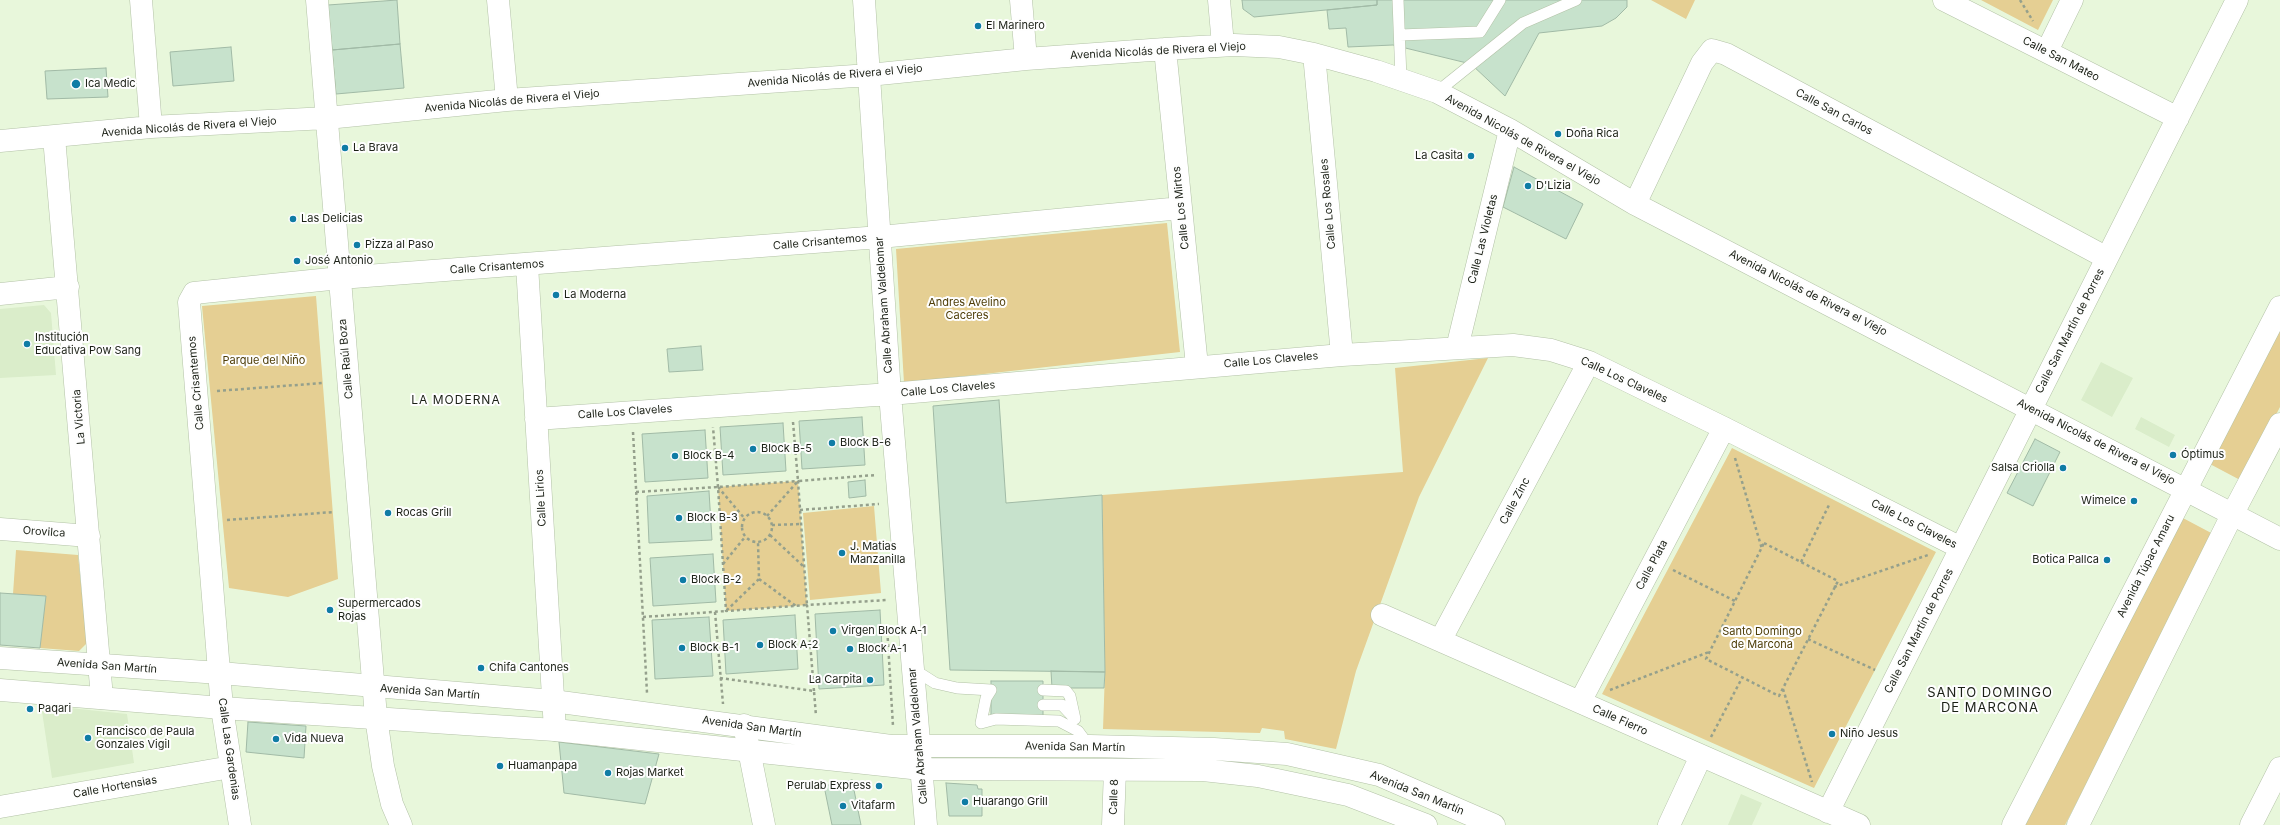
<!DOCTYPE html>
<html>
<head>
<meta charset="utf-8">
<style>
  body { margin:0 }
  canvas { display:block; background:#e8f7db }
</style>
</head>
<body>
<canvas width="2280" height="825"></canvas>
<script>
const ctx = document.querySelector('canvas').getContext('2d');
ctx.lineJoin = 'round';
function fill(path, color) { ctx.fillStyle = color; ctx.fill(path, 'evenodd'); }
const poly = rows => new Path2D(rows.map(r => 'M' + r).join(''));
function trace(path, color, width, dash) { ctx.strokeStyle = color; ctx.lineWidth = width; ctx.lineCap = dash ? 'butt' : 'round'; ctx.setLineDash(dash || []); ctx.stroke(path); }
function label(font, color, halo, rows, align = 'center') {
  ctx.font = font + ' Inter,sans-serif'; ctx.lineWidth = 4; ctx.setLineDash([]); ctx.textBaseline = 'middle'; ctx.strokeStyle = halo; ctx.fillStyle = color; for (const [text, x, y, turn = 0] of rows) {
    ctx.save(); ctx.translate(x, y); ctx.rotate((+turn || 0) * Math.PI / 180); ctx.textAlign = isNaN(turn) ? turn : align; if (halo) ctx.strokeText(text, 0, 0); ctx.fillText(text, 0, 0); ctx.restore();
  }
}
const built = poly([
  [44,305,51,313,56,375,0,378,0,309],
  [2101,362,2133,378,2112,417,2081,400],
  [2141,417,2175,435,2169,447,2135,429],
  [41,705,127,714,134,763,52,778],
  [1741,794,1762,803,1752,825,1728,825]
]);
const green = poly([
  [1651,0,1695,0,1686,19],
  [1981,0,2053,0,2038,30],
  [1167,223,1180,352,904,383,896,249],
  [316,296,338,579,288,597,229,588,202,306],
  [2280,325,2280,407,2242,481,2208,463],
  [1488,358,1419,497,1356,671,1336,749,1285,739,1284,731,1262,728,1260,733,1103,729,1105,672,1102,495,1403,472,1395,368],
  [1732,448,1936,552,1814,788,1602,694],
  [798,481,807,605,726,611,718,487],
  [874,506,881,593,810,600,803,513],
  [2181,517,2215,535,2065,825,2023,825],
  [16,550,78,555,87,643,79,651,40,648,45,597,13,594]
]);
const building = poly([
  [397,0,400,44,332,50,328,5,397,0],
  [1242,0,1377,0,1377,5,1254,17,1243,9,1242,0],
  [1377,0,1627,0,1627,7,1616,18,1602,26,1539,33,1505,96,1471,64,1393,45,1348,47,1346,28,1329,29,1327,10,1377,5,1377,0],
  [400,44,404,88,336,94,332,50,400,44],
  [231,47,234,81,173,86,170,52,231,47],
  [106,68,108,97,47,99,45,71,106,68],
  [1514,167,1583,204,1566,239,1503,207,1514,167],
  [701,346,703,370,669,372,667,349,701,346],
  [999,400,1006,503,1102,495,1105,672,950,670,933,406,999,400],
  [862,417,865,465,802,469,799,421,862,417],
  [783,423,786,471,723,475,720,427,783,423],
  [705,430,708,478,645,482,642,434,705,430],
  [2035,439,2060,452,2033,506,2007,493,2035,439],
  [865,480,866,496,849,498,848,482,865,480],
  [709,491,712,540,649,543,647,496,709,491],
  [713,554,716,602,653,606,650,558,713,554],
  [0,593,46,596,40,648,0,645,0,593],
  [880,610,884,685,819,689,815,614,880,610],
  [795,615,798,669,726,674,723,620,795,615],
  [709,617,713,676,655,679,652,620,709,617],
  [1051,671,1105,672,1104,688,1052,688,1051,671],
  [991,681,1043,681,1043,716,991,716,991,681],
  [248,722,306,726,304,758,246,752,248,722],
  [559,742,659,754,645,804,564,793,559,742],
  [852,780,861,825,832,825,824,786,852,780],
  [946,783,977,785,978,789,982,789,982,816,949,816,946,783]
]);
const path = poly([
  [2020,0,2033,21],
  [217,391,323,383],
  [793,422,798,481],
  [633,432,647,693],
  [1735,458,1762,549],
  [718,487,745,519],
  [636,492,718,487,798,481,807,605,726,611,718,487,713,427],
  [800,510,879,504],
  '742 527a15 15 0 1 1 30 0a15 15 0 1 1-30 0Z',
  [767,516,798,481,876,475],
  [227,520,334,512],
  [772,525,801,524],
  [770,535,803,566],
  [1764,543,1838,581,1779,696,1706,659,1764,543],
  [1801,562,1829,505],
  [723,564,745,537],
  [1673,570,1735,601],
  [759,579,796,606],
  [1834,587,1928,555],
  [715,612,723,704],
  [643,617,726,611,759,579,758,542],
  [887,626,893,726],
  [1808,639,1875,670],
  [720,678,814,691,816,716],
  [1783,689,1812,782],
  [1610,690,1709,652],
  [814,691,807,605,887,600],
  [1711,737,1742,678]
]);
const lane = poly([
  [1398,0,1401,79],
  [1400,35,1480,32,1500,0],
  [1437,92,1523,23,1576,0],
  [913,669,935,683,957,688,991,690,986,698,981,723,996,719,1059,721,1078,731,1089,746],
  [1043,690,1066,691,1070,696,1075,719],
  [1043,705,1062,705,1075,719]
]);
const street = poly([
  [141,0,151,127],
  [317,0,376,717,383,766,392,804,401,825],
  [498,0,507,100],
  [864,0,890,394,926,825],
  [1021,0,1026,59],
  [1219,0,1223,45],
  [1944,0,2178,118],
  [1165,49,1197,366],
  [2047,51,2072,0],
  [1314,54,1342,355],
  [54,137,102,698],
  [0,141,151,127,327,118,507,100,869,75,1026,59,1165,49,1234,45,1279,47,1314,54,1376,71,1437,92,1510,130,1635,204,2280,539],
  [1635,204,1702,63,1712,50,1726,54,2107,258],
  [527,265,555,730],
  [0,294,68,287],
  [1457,348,1510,130],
  [536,419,890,394,1342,355,1513,345,1551,350,1589,362,1724,428,1961,548],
  [0,529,89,536],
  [1382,615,1859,825],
  [1441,639,1589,362],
  [1580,702,1724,428],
  [744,725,764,825],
  [0,807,231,767],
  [1828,812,2237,0],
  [240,825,222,708,189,302,194,293,340,278,880,237,1181,208],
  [1113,825,1115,770],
  [1669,825,1701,756],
  [2251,825,2280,768]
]);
const secondary = poly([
  [0,658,220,673,553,701,891,746,1090,746,1214,749,1287,754,1379,775,1494,825],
  [0,690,222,708,555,730,921,769,1203,770,1258,776,1348,795,1426,825],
  [2013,825,2280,307],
  [2078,825,2232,515,2280,424]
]);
const markers = [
  [978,26,4,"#0f7ca5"],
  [76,84,5,"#0f7ca5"],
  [1558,134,4,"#0f7ca5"],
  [345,148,4,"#0f7ca5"],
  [1471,156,4,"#0f7ca5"],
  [1528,186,4,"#0f7ca5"],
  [293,219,4,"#0f7ca5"],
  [357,245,4,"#0f7ca5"],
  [297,261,4,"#0f7ca5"],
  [556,295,4,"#0f7ca5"],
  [27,344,4,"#0f7ca5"],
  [832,443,4,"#0f7ca5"],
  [753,449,4,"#0f7ca5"],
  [2173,455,4,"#0f7ca5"],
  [675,456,4,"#0f7ca5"],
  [2063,468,4,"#0f7ca5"],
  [2134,501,4,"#0f7ca5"],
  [388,513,4,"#0f7ca5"],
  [679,518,4,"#0f7ca5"],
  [842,553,4,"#0f7ca5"],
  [2107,560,4,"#0f7ca5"],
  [683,580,4,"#0f7ca5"],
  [330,610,4,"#0f7ca5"],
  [833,631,4,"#0f7ca5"],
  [760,645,4,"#0f7ca5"],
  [682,648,4,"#0f7ca5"],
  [850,649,4,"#0f7ca5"],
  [481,668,4,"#0f7ca5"],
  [870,680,4,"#0f7ca5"],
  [30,709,4,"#0f7ca5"],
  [1832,734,4,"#0f7ca5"],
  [88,738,4,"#0f7ca5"],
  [276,739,4,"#0f7ca5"],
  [500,766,4,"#0f7ca5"],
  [608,773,4,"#0f7ca5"],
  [879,786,4,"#0f7ca5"],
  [965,802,4,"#0f7ca5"],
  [843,806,4,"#0f7ca5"]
];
const poiNames = [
  ["El Marinero",986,26],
  ["Ica Medic",85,84],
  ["Doña Rica",1566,134],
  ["La Brava",353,148],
  ["La Casita",1463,156,"right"],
  ["D'Lizia",1536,186],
  ["Las Delicias",301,219],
  ["Pizza al Paso",365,245],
  ["José Antonio",305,261],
  ["La Moderna",564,295],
  ["Institución",35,338],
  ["Educativa Pow Sang",35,351],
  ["Block B-6",840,443],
  ["Block B-5",761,449],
  ["Óptimus",2181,455],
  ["Block B-4",683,456],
  ["Salsa Criolla",2055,468,"right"],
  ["Wimelce",2126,501,"right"],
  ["Rocas Grill",396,513],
  ["Block B-3",687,518],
  ["J. Matias",850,547],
  ["Manzanilla",850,560],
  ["Botica Pallca",2099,560,"right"],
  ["Block B-2",691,580],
  ["Supermercados",338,604],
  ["Rojas",338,617],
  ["Virgen Block A-1",841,631],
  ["Block A-2",768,645],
  ["Block B-1",690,648],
  ["Block A-1",858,649],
  ["Chifa Cantones",489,668],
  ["La Carpita",862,680,"right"],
  ["Paqari",38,709],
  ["Francisco de Paula",96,732],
  ["Gonzales Vigil",96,745],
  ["Niño Jesus",1840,734],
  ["Vida Nueva",284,739],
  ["Huamanpapa",508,766],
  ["Rojas Market",616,773],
  ["Perulab Express",871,786,"right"],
  ["Huarango Grill",973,802],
  ["Vitafarm",851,806]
];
const streetNames = [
  ["Avenida Nicolás de Rivera el Viejo",1158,51,-3],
  ["Calle San Mateo",2061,59,27],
  ["Avenida Nicolás de Rivera el Viejo",835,76,-5],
  ["Avenida Nicolás de Rivera el Viejo",512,101,-5],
  ["Calle San Carlos",1834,112,28],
  ["Avenida Nicolás de Rivera el Viejo",189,127,-4],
  ["Avenida Nicolás de Rivera el Viejo",1523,140,29],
  ["Calle Los Rosales",1328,204,-95],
  ["Calle Los Mirtos",1181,208,-96],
  ["Calle Las Violetas",1483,239,-76],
  ["Calle Crisantemos",820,242,-5],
  ["Calle Crisantemos",497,267,-4],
  ["Avenida Nicolás de Rivera el Viejo",1808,293,27],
  ["Calle Abraham Valdelomar",884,305,-94],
  ["Calle San Martín de Porres",2070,331,-63],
  ["Calle Raúl Boza",346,359,-95],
  ["Calle Los Claveles",1271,360,-5],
  ["Calle Los Claveles",1624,380,25],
  ["Calle Crisantemos",196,383,-95],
  ["Calle Los Claveles",948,389,-5],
  ["Calle Los Claveles",625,412,-4],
  ["La Victoria",79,417,-95],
  ["Avenida Nicolás de Rivera el Viejo",2096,442,27],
  ["Calle Lirios",541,498,-93],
  ["Calle Zinc",1515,501,-62],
  ["Calle Los Claveles",1914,524,27],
  ["Orovilca",44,532,4],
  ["Calle Plata",1652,565,-62],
  ["Avenida Túpac Amaru",2146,566,-63],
  ["Calle San Martín de Porres",1919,631,-63],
  ["Avenida San Martín",107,666,4],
  ["Avenida San Martín",430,692,4],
  ["Calle Fierro",1620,720,24],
  ["Avenida San Martín",752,727,8],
  ["Calle Abraham Valdelomar",918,736,-95],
  ["Avenida San Martín",1075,747,1],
  ["Calle Las Gardenias",229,749,82],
  ["Calle Hortensias",115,787,-10],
  ["Avenida San Martín",1417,793,22],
  ["Calle 8",1114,797,-88]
];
const parkNames = [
  ["Andres Avelino",967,303],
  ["Caceres",967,316],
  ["Parque del Niño",264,361],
  ["Santo Domingo",1762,632],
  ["de Marcona",1762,645]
];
const neighbourhoodNames = [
  ["LA MODERNA",456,400]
];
const quarterNames = [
  ["SANTO DOMINGO",1990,693],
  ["DE MARCONA",1990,708]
];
fill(built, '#daedca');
fill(green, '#e5cf93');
fill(building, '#c7e2cc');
trace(building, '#a1baa6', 1);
trace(lane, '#b3c2a7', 12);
trace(street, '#b3c2a7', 23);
trace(secondary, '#b3c2a7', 23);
trace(path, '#95a08c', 2.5, [3, 3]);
trace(lane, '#fff', 11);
trace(street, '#fff', 22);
trace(secondary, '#fff', 22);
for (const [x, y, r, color] of markers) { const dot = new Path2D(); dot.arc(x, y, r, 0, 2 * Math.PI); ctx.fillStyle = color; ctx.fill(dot); trace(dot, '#fefefe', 1.5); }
label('11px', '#1b2016', '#fefefe', poiNames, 'left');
label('11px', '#1b2016', '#fefefe', streetNames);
label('11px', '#4e3d07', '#fefefe', parkNames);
ctx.letterSpacing = '1px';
label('12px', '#1b2016', '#fefefe', neighbourhoodNames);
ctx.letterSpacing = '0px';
ctx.letterSpacing = '1px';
label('13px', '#1b2016', '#fefefe', quarterNames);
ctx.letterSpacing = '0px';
</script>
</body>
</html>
